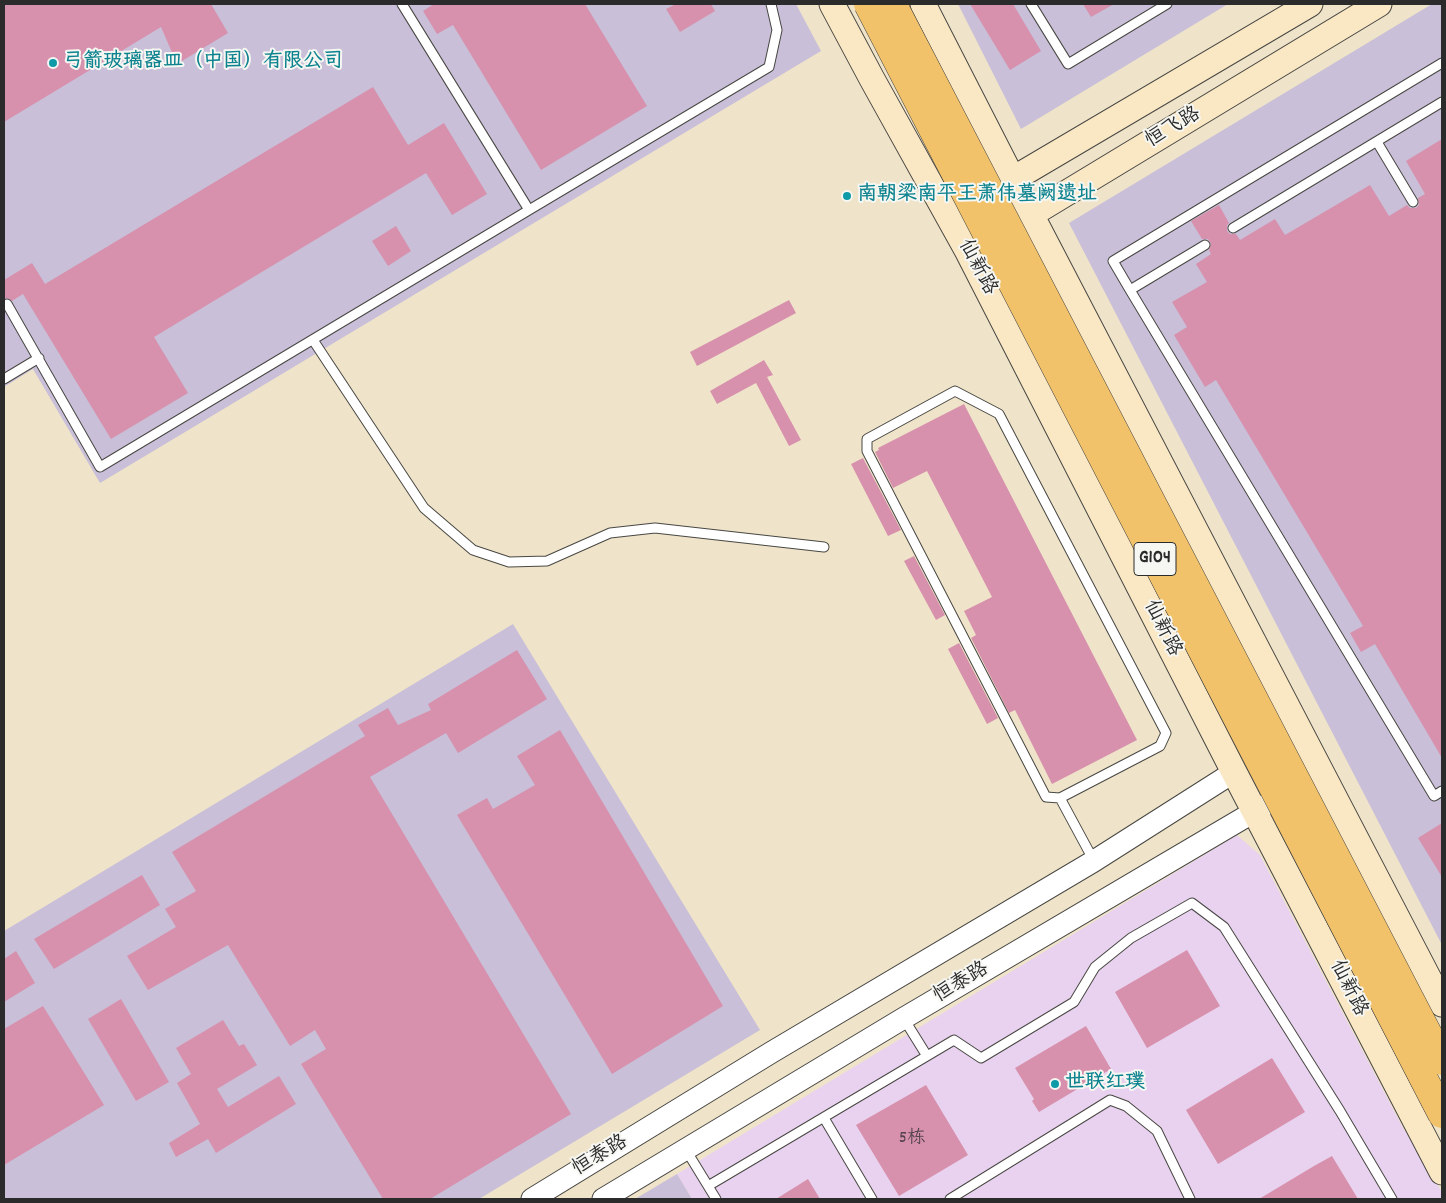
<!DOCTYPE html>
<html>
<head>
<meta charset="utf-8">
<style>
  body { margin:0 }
  #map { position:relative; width:1446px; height:1203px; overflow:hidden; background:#efe4c9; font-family:Dekko,sans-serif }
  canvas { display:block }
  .frame { position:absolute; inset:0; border:5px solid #2b2b2b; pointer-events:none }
</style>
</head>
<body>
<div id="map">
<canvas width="1446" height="1203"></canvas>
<div class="frame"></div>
</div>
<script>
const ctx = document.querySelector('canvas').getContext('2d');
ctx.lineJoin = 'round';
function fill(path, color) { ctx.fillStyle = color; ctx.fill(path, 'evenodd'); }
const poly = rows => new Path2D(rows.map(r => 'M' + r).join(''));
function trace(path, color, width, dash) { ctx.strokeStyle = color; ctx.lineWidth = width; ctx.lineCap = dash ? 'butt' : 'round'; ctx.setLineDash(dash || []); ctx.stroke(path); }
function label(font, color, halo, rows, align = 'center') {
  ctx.font = font + ' Dekko,"LXGW WenKai TC",sans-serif'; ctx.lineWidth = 4; ctx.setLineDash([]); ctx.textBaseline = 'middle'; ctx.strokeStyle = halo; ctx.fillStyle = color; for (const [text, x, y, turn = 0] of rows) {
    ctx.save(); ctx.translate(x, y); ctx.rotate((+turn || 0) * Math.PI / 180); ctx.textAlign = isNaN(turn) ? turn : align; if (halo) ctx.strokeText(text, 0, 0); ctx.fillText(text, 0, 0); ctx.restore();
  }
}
const built = poly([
  [1237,835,1260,855,1402,1126,1442,1192,1442,1199,692,1199,677,1174]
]);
const industrial = poly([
  [4,4,796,4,821,51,100,483,33,369,4,387],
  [958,4,1228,4,1021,129],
  [1432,4,1442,4,1442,945,1069,223],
  [513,624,760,1030,479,1199,4,1199,4,931],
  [677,1174,692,1199,635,1199]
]);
const building = poly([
  [4,4,211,4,228,33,177,64,161,27,4,122],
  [434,4,585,4,647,106,541,170,453,25,437,34,423,11],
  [676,4,711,4,715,11,680,32,666,9],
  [970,4,1013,4,1041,51,1010,70],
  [1083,4,1114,4,1091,17],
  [373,87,408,145,444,123,487,194,452,215,426,173,154,337,188,393,111,439,23,294,12,301,8,298,4,299,4,280,32,263,45,284],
  [1442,139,1442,758,1375,644,1361,652,1350,633,1363,626,1216,380,1205,387,1174,335,1187,327,1172,302,1207,282,1196,264,1211,254,1209,250,1211,244,1208,239,1202,239,1191,221,1219,205,1229,223,1227,225,1227,231,1230,234,1236,234,1240,240,1275,219,1285,235,1370,185,1389,216,1407,205,1410,208,1416,208,1419,205,1418,198,1425,194,1406,161],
  [396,226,411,251,388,266,372,241],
  [789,300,796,313,697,366,690,352],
  [764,360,773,375,767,377,801,440,789,446,756,383,717,404,710,391],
  [964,404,1137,740,1052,784,1015,710,1009,713,971,638,976,635,964,611,992,597,927,471,893,488,875,452,879,450,878,448],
  [863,458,901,530,888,536,851,464],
  [914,556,945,615,936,620,904,561],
  [959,643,998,718,987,724,948,649],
  [517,650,547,699,458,753,446,733,370,777,571,1114,430,1199,383,1199,301,1064,326,1049,315,1030,290,1046,228,945,148,990,127,956,176,927,165,909,196,891,172,852,365,736,358,725,388,708,398,725,431,710,428,704],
  [560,730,723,1006,612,1074,457,815,487,798,493,809,535,785,517,756],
  [1442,823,1442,877,1418,838],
  [142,875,160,905,54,969,34,939],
  [1187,950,1220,1006,1147,1048,1115,992],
  [16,951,35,983,4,1002,4,959],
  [121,999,169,1082,136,1101,88,1019],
  [43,1006,104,1105,4,1165,4,1029],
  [223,1020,239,1046,244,1044,257,1065,217,1089,228,1107,279,1076,296,1104,216,1153,208,1139,176,1157,169,1143,200,1124,177,1083,191,1074,176,1048],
  [1086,1026,1111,1069,1039,1112,1032,1101,1034,1099,1015,1068],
  [1272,1058,1305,1112,1218,1164,1186,1110],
  [926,1085,968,1155,899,1196,856,1125],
  [1332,1156,1358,1199,1259,1199,1314,1166],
  [808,1179,820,1199,776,1199]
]);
const service = poly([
  [402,4,529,210,769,67,777,30,771,4],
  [1031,4,1068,64,1167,4],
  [1377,142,1413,202],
  [1233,228,1442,102],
  [1205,245,1130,290,1434,796,1442,791],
  [1130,290,1113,261,1442,63],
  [7,304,100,467,529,210],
  [313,340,424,508,473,550,509,562,547,561,610,533,655,528,824,547],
  [4,379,39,358],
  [1060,798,1160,746,1166,733,999,414,955,391,867,439,867,451,1046,797,1060,798,1094,861],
  [904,1019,927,1056,954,1040,981,1058,1074,1002,1095,967,1131,938,1192,903,1224,927,1340,1111,1392,1199],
  [824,1118,872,1199],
  [686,1150,716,1199],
  [708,1186,927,1056],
  [950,1199,1110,1100,1126,1106,1157,1131,1190,1199]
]);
const tertiary = poly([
  [532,1199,772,1052,1094,861,1234,772],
  [603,1199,904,1018,1269,803]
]);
const secondary = poly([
  [832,4,872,79,968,252,1234,772,1442,1172],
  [923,4,1013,180,1442,1004],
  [998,188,1310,4],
  [1017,223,1379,4]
]);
const primaryBridge = poly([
  [868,4,1442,1114],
  [893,5,1442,1061]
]);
const markers = [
  [53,63,5,"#0f9aa8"],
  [847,196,5,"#0f9aa8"],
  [1055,1084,5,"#0f9aa8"]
];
const numberNames = [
  ["5栋",912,1140]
];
const shields = [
  [1155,559,42]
];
const shieldNames = [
  ["G104",1155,559]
];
const cultureNames = [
  ["弓箭玻璃器皿（中国）有限公司",63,63],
  ["南朝梁南平王萧伟墓阙遗址",857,196],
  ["世联红璞",1065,1084]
];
const streetNames = [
  ["恒飞路",1174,129,-31],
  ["仙新路",976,268,62],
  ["仙新路",1161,629,63],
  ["恒泰路",962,984,-31],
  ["仙新路",1347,989,63],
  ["恒泰路",601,1157,-31]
];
fill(built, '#e8d2ef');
fill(industrial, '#c9bfd8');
fill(building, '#d791ad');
trace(service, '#484743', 11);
trace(tertiary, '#484743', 23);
trace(secondary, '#484743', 27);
trace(service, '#fff', 9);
trace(tertiary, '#fff', 21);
trace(secondary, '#fae7c3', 25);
trace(primaryBridge, '#484743', 29, []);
trace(primaryBridge, '#f2c26a', 28);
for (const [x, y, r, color] of markers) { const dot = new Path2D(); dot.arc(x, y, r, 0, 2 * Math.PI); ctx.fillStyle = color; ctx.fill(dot); trace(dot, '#f6f6f2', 2); }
label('18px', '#56444c', null, numberNames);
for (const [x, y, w] of shields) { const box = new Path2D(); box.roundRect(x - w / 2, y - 16.5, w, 33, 4); ctx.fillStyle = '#f6f6f2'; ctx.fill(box); trace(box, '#2b2b2b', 1); }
label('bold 19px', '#2b2b2b', null, shieldNames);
label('bold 20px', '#0d838f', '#f6f6f2', cultureNames, 'left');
label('20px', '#2b2b2b', '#f6f6f2', streetNames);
</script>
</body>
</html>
